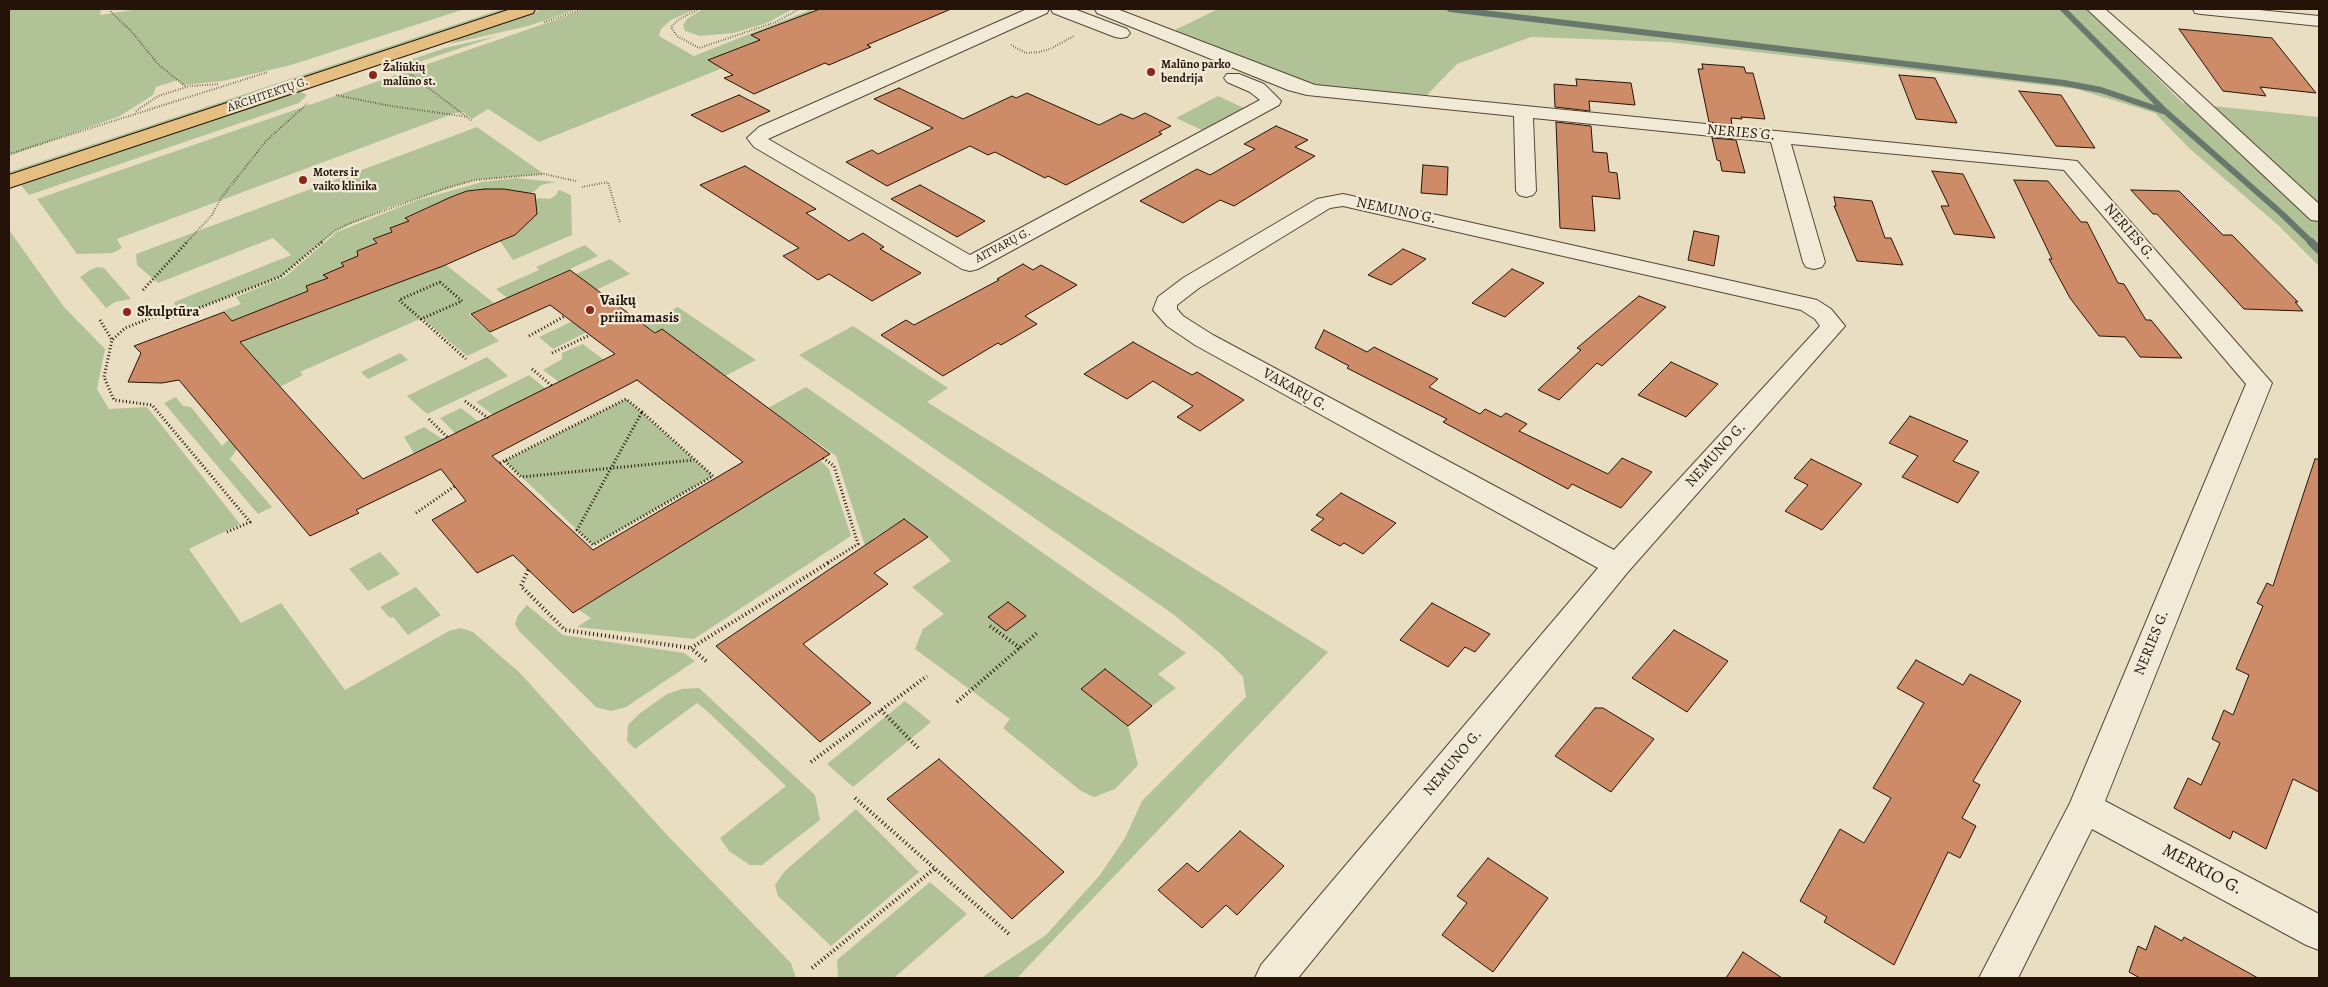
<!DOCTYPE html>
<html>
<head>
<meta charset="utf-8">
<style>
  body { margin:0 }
  #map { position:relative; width:2328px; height:987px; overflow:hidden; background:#e9dec2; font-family:Alegreya,serif }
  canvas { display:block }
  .frame { position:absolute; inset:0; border:10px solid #251309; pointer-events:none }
</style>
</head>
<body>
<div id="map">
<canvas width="2328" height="987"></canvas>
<div class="frame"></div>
</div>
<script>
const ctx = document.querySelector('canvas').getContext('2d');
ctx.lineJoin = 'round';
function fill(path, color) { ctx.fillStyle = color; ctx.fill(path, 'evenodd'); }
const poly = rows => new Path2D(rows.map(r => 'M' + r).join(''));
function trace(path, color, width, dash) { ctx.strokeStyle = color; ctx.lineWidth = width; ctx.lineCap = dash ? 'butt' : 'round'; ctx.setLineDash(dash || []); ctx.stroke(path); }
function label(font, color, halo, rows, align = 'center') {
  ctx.font = font + ' Alegreya,serif'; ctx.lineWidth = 4.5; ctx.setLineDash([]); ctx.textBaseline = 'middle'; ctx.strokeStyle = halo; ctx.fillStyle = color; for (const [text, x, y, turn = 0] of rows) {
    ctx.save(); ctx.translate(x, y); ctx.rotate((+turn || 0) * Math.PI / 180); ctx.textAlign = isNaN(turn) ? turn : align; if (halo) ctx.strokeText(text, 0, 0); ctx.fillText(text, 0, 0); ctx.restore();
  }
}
const green = poly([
  [9,9,101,9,100,15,139,9,465,9,291,65,223,81,183,85,178,80,156,87,153,95,120,116,9,156],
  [502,9,512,9,9,176,9,172],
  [543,9,578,9,528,26,449,44,465,35],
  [587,9,696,9,671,20,661,29,659,36,694,56,810,10,824,16,844,9,869,9,539,142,488,109,472,119,463,112,455,113,117,239,122,248,113,253,77,254,37,199],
  [703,9,793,9,767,23,734,33,700,36,685,31,683,25,687,19],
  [1218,9,2087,9,2183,103,2319,117,2319,266,2278,225,2190,149,2155,113,2077,89,1669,42,1531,37,1457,64,1423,99,1313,85,1273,73,1175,30],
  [497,36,386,73,381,70,445,48],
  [299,91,307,95,299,103,29,195,21,185],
  [1218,96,1244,108,1202,130,1176,118],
  [477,127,544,174,475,180,390,207,335,231,280,277,178,316,174,302,291,255,273,238,158,283,137,265,136,254],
  [516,178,556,182,541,185,535,191,527,195,504,189,485,189,467,191,451,197,405,217,409,221,390,228,392,232,373,239,377,243,357,251,359,256,341,263,344,266,324,275,328,278,308,291,232,321,223,311,241,304,236,297,285,277,337,232,418,200,482,182],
  [559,190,571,195,572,235,513,260,500,241,515,235,536,214,533,200,540,198,549,199,555,196],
  [9,230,64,307,105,349,97,389,109,409,147,407,240,524,189,549,241,623,281,603,345,690,449,631,461,628,473,632,520,673,668,836,791,963,796,978,9,978],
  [585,245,598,256,507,298,496,289,539,270,536,267],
  [610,259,630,274,596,290,576,274],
  [446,265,494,303,469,314,499,341,467,356,422,318,300,372,303,375,280,387,240,342],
  [98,267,104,268,131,299,115,302,106,308,80,277,90,270],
  [678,307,756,360,725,376,643,324],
  [573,321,587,332,553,349,539,337],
  [853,326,948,388,927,402,1328,652,1017,978,981,978,1046,935,1100,875,1125,838,1142,801,1246,697,1243,677,1221,654,1173,614,799,355],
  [583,344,604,360,559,382,543,370,562,359,562,353],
  [400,353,408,360,368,379,361,372],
  [487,357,508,376,427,414,407,396],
  [529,375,546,389,493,415,476,402],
  [806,387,1186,653,1158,674,1176,688,1152,706,1105,670,1082,689,1128,726,1138,765,1115,789,1094,797,1081,791,1003,728,1010,719,915,649,923,629,944,614,912,587,951,561,928,537,904,519,874,538,880,543,867,552,836,456,768,408],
  [176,397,183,406,191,407,222,446,229,439,237,449,230,459,272,507,258,514,164,403],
  [626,399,713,476,593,545,505,461],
  [461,408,479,422,456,434,440,418],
  [424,427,444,440,415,455,404,437],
  [820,460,829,469,851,536,694,639,577,627,591,618,579,610],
  [380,552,400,574,368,591,349,569],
  [416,587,441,615,408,635,393,617,390,618,380,607],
  [527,605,563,635,684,653,695,661,626,707,611,711,596,707,519,631,515,624,518,615],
  [699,688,815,795,820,820,762,865,750,865,729,851,720,838,786,786,706,710,697,703,635,749,627,741,628,725,639,714,667,694,682,689],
  [905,701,931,722,853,787,827,764],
  [856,809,919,872,831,946,778,896,775,885,785,871],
  [930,882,967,914,894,978,838,978,837,960]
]);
const streamFar1 = poly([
  [1450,9,2064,83,2101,90,2166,112],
  [2063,9,2166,112,2281,213,2312,243]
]);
const stream = poly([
  [2311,242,2319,250]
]);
const building = poly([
  [820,9,951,9,867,45,871,47,829,65,825,63,754,94,724,78,733,75,708,60,760,40,751,35,820,9],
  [2179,29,2272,38,2316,93,2260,87,2266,96,2223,91,2179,29],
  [1702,64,1744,67,1746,73,1753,73,1765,119,1741,117,1742,119,1731,118,1732,125,1709,122,1698,69,1703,69,1702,64],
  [1899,75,1935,78,1957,123,1916,119,1899,75],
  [1576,79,1631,83,1635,105,1589,101,1590,111,1555,107,1554,84,1577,86,1576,79],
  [899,88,963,119,1012,96,1016,98,1027,93,1099,125,1121,114,1133,119,1145,113,1171,126,1159,132,1162,134,1066,185,1048,176,1045,178,995,152,988,155,970,146,887,186,846,162,872,150,878,154,933,128,874,99,899,88],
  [2019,91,2061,95,2095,148,2056,146,2019,91],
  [739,95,770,111,722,132,691,115,739,95],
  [1556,122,1591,126,1593,152,1607,153,1609,172,1617,173,1620,199,1592,196,1595,231,1560,228,1556,122],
  [1276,126,1308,140,1295,147,1315,156,1234,206,1220,200,1183,223,1140,201,1197,169,1210,175,1255,149,1244,144,1276,126],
  [1712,138,1736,140,1745,173,1722,171,1720,161,1717,160,1712,138],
  [1423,165,1448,167,1447,195,1421,193,1423,165],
  [745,166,816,209,806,213,849,241,863,233,884,247,880,249,921,273,872,301,829,274,818,280,783,256,799,248,700,185,745,166],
  [1932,171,1963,174,1995,238,1954,234,1941,206,1949,206,1932,171],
  [2014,180,2048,181,2081,222,2087,222,2118,283,2124,284,2146,320,2151,320,2182,358,2140,357,2125,337,2099,336,2070,298,2049,259,2052,259,2014,180],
  [920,185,985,221,957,237,891,199,920,185],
  [485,189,504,189,535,194,537,214,515,235,500,241,443,266,240,342,363,479,615,354,550,305,490,332,471,314,570,270,655,333,662,329,830,454,573,613,513,555,477,573,432,520,466,501,441,469,356,510,359,513,310,536,179,380,162,383,128,382,141,353,134,346,224,312,232,321,308,291,306,286,328,278,323,275,344,266,341,263,358,256,357,251,377,243,373,239,392,232,390,228,409,221,405,218,451,197,467,191,485,189],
  [637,380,743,462,593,550,492,456,637,380],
  [2131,190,2179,191,2223,235,2232,235,2298,302,2295,302,2303,311,2244,309,2157,214,2153,214,2131,190],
  [1834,197,1872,201,1885,238,1891,238,1903,265,1857,261,1834,206,1836,206,1834,197],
  [1694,231,1719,236,1714,266,1688,260,1694,231],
  [1403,249,1426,259,1391,285,1368,275,1403,249],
  [1023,264,1033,270,1041,265,1077,285,1025,316,1037,324,1001,345,998,343,943,376,881,335,906,320,914,325,999,280,997,279,1023,264],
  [1512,269,1544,283,1505,317,1472,303,1512,269],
  [1639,296,1666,307,1602,366,1597,363,1559,400,1538,390,1581,350,1577,348,1639,296],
  [1324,330,1367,352,1374,347,1438,379,1429,387,1480,414,1485,409,1501,417,1506,413,1527,424,1519,431,1608,474,1622,458,1652,472,1621,508,1572,484,1568,489,1443,422,1447,419,1347,368,1349,366,1315,348,1324,330],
  [1133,342,1192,375,1197,372,1244,400,1200,431,1177,417,1193,406,1153,381,1127,399,1084,374,1133,342],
  [1671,362,1718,384,1686,417,1638,395,1671,362],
  [1910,416,1968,441,1953,461,1979,472,1958,503,1902,477,1918,456,1889,443,1910,416],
  [1811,459,1862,484,1822,530,1785,511,1808,485,1794,478,1811,459],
  [2315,459,2319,459,2319,792,2293,779,2266,849,2233,831,2230,839,2174,808,2188,778,2201,785,2220,743,2212,739,2224,710,2233,715,2249,675,2236,669,2263,606,2257,603,2267,583,2273,586,2315,459],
  [1341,493,1396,523,1363,554,1344,543,1340,546,1311,530,1324,519,1316,515,1341,493],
  [904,519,928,537,874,573,888,584,803,644,871,703,820,742,716,646,904,519],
  [1008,602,1026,616,1006,631,988,617,1008,602],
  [1432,603,1490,634,1475,652,1465,647,1448,667,1400,640,1432,603],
  [1674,630,1728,661,1687,712,1632,678,1674,630],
  [1916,660,1963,685,1970,674,2021,701,1973,781,1980,785,1962,818,1976,826,1960,858,1948,852,1894,965,1824,922,1827,917,1800,901,1840,829,1864,843,1891,798,1873,788,1924,703,1897,688,1916,660],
  [1105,669,1152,706,1128,726,1081,689,1105,669],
  [1595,708,1603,708,1654,739,1611,792,1555,756,1595,708],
  [939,759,1064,872,1012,919,887,799,939,759],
  [1240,831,1284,866,1237,915,1226,905,1202,928,1158,890,1187,863,1198,872,1240,831],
  [1488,858,1548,898,1493,972,1442,935,1467,903,1457,896,1488,858],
  [2155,926,2182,941,2184,937,2258,978,2140,978,2129,972,2138,946,2146,950,2155,926],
  [1743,952,1782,978,1726,978,1743,952]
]);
const pathFar2 = poly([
  [112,9,111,12,132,32,158,64,186,87],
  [699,9,678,20,671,27,677,36,699,48,776,22,799,9],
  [544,22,584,9],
  [1011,45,1026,53,1039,52,1050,49,1074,36],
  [405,70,472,121],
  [336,95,391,106,468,117],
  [136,111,158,96,190,86,219,84],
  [9,154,268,72],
  [582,187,608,182,620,223],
  [186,243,212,215,221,198,266,141,307,104],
  [320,243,335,231,348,224,446,188,475,180,544,174,576,181]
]);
const pathFar1 = poly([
  [440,282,462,301,421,319,399,300,440,282],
  [143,290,187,242],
  [421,319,466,359],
  [100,320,112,340],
  [529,336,565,316],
  [552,353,590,335],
  [532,369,552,386],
  [465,401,488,418],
  [642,412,713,476,593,545,577,530,642,412],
  [429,419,448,438],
  [823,458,834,466,858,544,826,564],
  [505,461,521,477,694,460],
  [500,463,626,399,642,412],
  [416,513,455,486],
  [227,532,250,522,152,405,114,400,104,377,112,340,125,328,153,317,178,316,280,277,322,242]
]);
const path = poly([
  [528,570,521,586,565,630,691,648],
  [990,626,1020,648],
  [706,661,691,648,828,563],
  [957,702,1037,633],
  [881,710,919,749],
  [811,762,927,676],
  [855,798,1010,935],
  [812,968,934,869]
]);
const minor = poly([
  [1027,9,1049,9,1047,13,768,139,970,255,1260,100,1250,92,1227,82,1224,78,1227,74,1239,74,1264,84,1281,101,1279,105,978,269,970,271,962,269,754,147,747,138,759,127,1027,9],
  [1051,9,1074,9,1127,29,1130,33,1127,37,1121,38,1115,37,1053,13,1051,9],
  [1095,9,1117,9,1315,85,2077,161,2272,383,2105,801,2319,914,2319,950,2306,945,2092,829,2018,978,1979,978,2070,803,2246,384,2064,170,1791,144,1825,262,1822,267,1814,269,1806,267,1803,262,1771,142,1533,118,1536,191,1533,195,1526,197,1519,195,1516,191,1514,116,1307,95,1288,90,1097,13,1095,9],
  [2087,9,2105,9,2152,50,2319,204,2319,221,2311,220,2087,9],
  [2193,9,2249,9,2319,16,2319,26,2201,14,2195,13,2193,9],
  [1343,194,1817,300,1831,309,1845,326,1627,573,1298,978,1255,978,1261,965,1598,568,1195,345,1167,326,1153,310,1158,297,1183,278,1317,199,1343,194],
  [1343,206,1801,310,1815,319,1820,326,1614,550,1213,335,1183,316,1177,309,1177,305,1199,288,1330,208,1343,206]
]);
const primary = poly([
  [511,9,535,9,533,13,9,188,9,175,511,9]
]);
const markers = [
  [1151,72,5,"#8f2418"],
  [373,75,5,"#8f2418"],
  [303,180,5,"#8f2418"],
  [590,310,5,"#8f2418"],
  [127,312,5,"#8f2418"]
];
const farPoinames = [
  ["Malūno parko",1161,65],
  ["bendrija",1161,79],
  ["Žaliūkių",383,68],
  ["malūno st.",383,82],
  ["Moters ir",313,173],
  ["vaiko klinika",313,187]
];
const farStreetnames = [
  ["ARCHITEKTŲ G.",268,95,-19],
  ["AITVARŲ G.",1003,246,-28]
];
const streetNames = [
  ["NERIES G.",1741,133,5],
  ["NEMUNO G.",1396,211,12],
  ["NERIES G.",2129,232,49],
  ["VAKARŲ G.",1295,390,29],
  ["NEMUNO G.",1716,455,-48],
  ["NERIES G.",2152,643,-68],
  ["NEMUNO G.",1453,763,-50]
];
const poiNames = [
  ["Vaikų",600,301],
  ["priimamasis",600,318],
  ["Skulptūra",137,312]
];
const nearStreetnames = [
  ["MERKIO G.",2202,870,28]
];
fill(green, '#b2c297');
trace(streamFar1, '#69786d', 6);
trace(stream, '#69786d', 8);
fill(building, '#cd8b67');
trace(building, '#251309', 1);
trace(minor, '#564637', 2);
trace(primary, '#251309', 2);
trace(pathFar2, '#251309', 2, [0.5, 2]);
trace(pathFar1, '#251309', 3, [1, 2.5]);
trace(path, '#251309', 4, [1, 3]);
fill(minor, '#f1ead7');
fill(primary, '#e4bf81');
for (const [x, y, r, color] of markers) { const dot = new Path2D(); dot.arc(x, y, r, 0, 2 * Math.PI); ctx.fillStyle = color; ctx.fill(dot); trace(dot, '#f1ead7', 2); }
label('bold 12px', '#251309', '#f1ead7', farPoinames, 'left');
label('12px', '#251309', '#f1ead7', farStreetnames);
label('15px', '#251309', '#f1ead7', streetNames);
label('bold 15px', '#251309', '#f1ead7', poiNames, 'left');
label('18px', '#251309', '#f1ead7', nearStreetnames);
</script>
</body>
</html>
